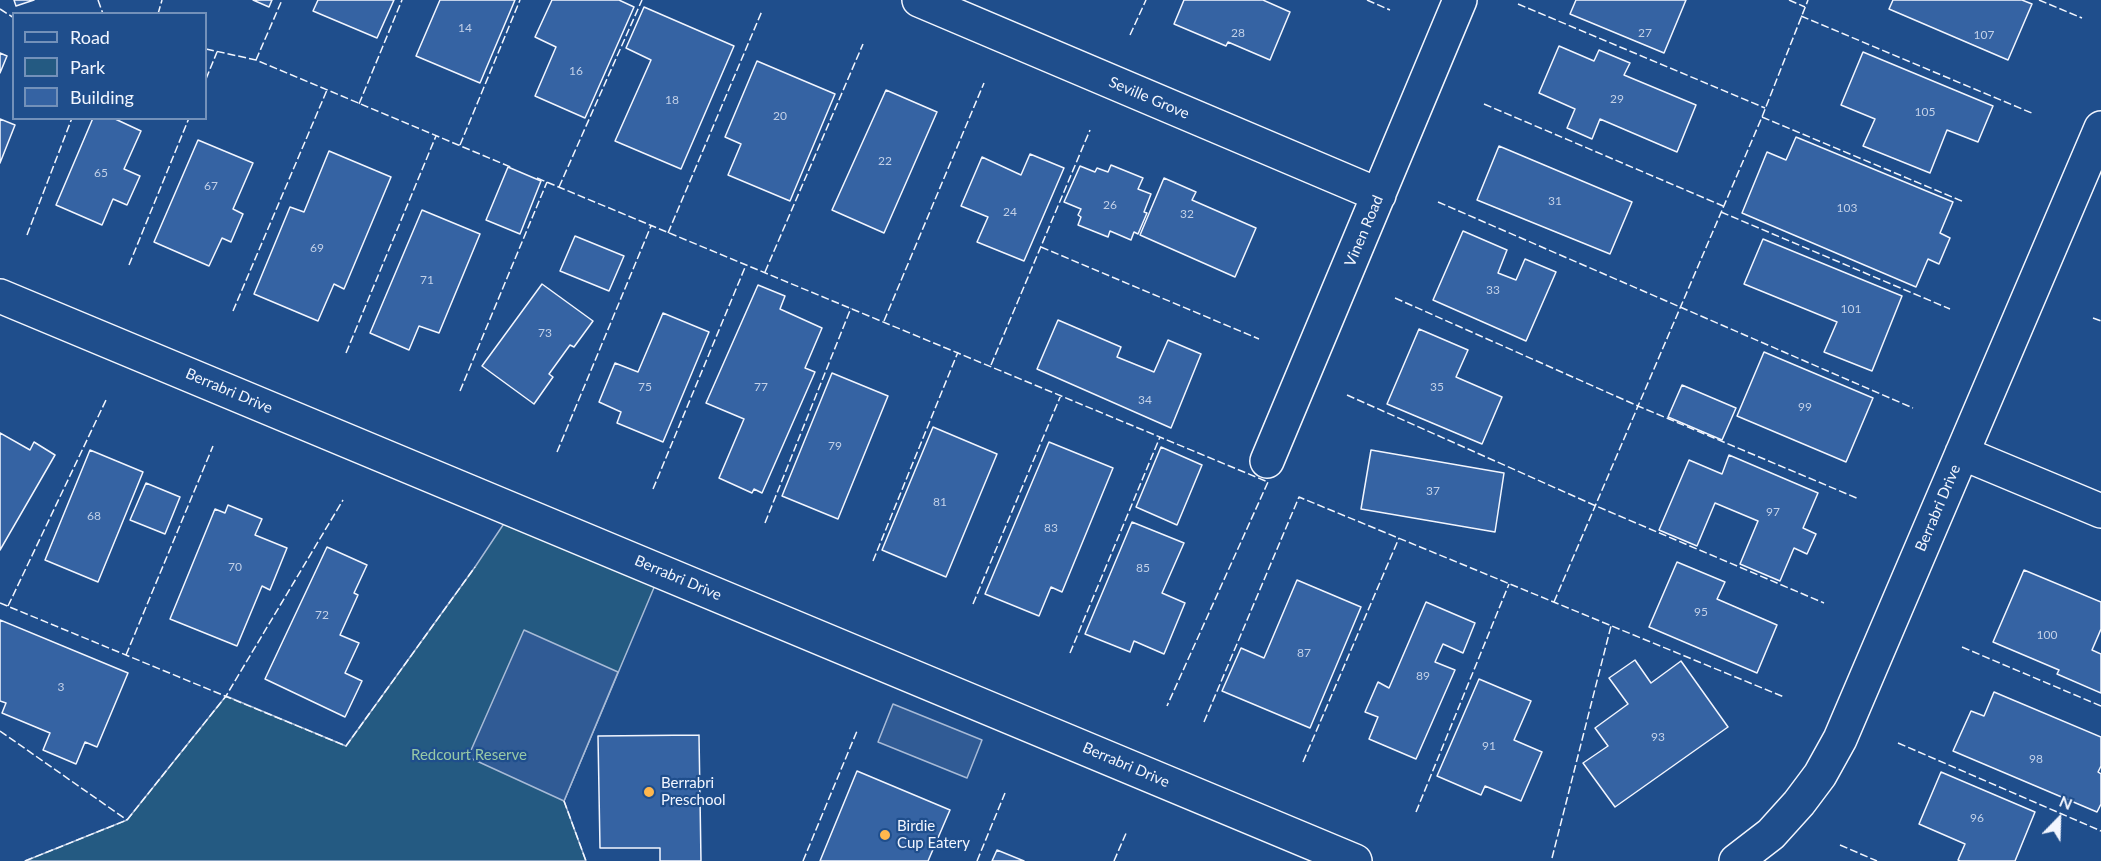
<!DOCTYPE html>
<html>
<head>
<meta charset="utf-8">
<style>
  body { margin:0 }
  #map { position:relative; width:2101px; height:861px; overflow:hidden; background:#1f4e8c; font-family:Lato,sans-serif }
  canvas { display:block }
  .legend { position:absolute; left:12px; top:12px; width:195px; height:108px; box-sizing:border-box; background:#1f4e8c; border:2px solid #7391ba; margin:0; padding:8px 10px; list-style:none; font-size:18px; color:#f2f6ff }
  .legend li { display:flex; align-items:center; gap:12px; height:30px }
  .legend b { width:30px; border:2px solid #7391ba }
  .north { position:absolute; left:2029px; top:789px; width:60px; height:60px; -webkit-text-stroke:4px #1f4e8c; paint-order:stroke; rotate:23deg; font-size:16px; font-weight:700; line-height:24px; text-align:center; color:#f2f6ff }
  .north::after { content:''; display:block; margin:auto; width:21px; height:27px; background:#f2f6ff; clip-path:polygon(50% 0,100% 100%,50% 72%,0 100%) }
</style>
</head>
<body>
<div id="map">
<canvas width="2101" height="861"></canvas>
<ul class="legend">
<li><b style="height:8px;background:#1f4e8c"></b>Road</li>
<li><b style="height:16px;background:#245a82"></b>Park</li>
<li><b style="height:16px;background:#3563a3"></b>Building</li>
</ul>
<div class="north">N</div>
</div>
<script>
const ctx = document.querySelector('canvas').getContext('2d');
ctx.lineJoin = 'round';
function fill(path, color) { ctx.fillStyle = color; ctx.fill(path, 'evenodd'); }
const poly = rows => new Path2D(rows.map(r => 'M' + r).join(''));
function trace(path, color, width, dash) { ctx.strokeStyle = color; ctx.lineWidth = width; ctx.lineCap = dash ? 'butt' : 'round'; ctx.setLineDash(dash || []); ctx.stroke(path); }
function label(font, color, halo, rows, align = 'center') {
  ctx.font = font + ' Lato,sans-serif'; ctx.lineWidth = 4.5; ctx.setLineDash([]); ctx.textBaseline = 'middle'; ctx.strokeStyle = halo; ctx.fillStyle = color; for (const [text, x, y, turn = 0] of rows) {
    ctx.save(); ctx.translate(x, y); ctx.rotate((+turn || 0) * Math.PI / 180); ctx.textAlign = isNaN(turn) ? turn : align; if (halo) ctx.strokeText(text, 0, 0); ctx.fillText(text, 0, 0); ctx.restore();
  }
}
const green = poly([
  [513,510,661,571,564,801,586,861,25,861,127,820,226,696,346,746,475,567,513,510]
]);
const parking = poly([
  [524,630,618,672,564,801,468,757,524,630],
  [893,704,982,740,967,778,878,742,893,704]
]);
const building = poly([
  [14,0,34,0,16,6,14,0],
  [253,0,272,0,269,7,253,0],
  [318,0,394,0,377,38,313,11,318,0],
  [440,0,515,0,480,83,416,56,440,0],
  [552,0,619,0,634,7,585,118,535,96,556,47,535,37,552,0],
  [1184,0,1263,0,1290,12,1270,60,1228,42,1226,46,1174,24,1184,0],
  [1576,0,1686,0,1664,53,1570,14,1576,0],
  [1893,0,2022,0,2032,4,2008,60,1889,9,1893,0],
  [644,7,734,46,681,169,615,141,651,60,626,48,644,7],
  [1559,46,1594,61,1599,50,1630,63,1624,75,1696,105,1677,152,1600,119,1592,139,1567,128,1575,109,1539,93,1559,46],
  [1863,52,1993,106,1978,142,1947,130,1930,173,1863,146,1875,119,1841,105,1863,52],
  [0,53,7,56,0,73,0,53],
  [757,61,835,94,790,201,728,175,741,144,725,137,757,61],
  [886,90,937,112,884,233,832,210,886,90],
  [93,118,113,118,141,131,124,169,140,176,127,205,113,199,102,225,56,205,93,118],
  [0,119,15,125,0,163,0,119],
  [1796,137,1953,202,1940,233,1950,238,1939,264,1928,259,1916,287,1742,213,1767,152,1786,160,1796,137],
  [198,140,253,163,233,209,243,214,231,242,222,238,209,266,154,242,198,140],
  [1499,146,1632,202,1610,254,1477,200,1499,146],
  [329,151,391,177,344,289,334,284,318,321,254,294,290,207,304,212,329,151],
  [1030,154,1064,168,1024,261,977,242,988,217,961,206,982,157,1021,175,1030,154],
  [1111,165,1143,178,1138,189,1151,194,1144,212,1147,213,1138,234,1134,232,1131,240,1110,231,1108,237,1078,225,1081,217,1078,215,1081,209,1064,202,1080,166,1095,172,1097,168,1108,172,1111,165],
  [508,167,541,181,520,234,486,220,508,167],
  [1164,178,1196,192,1192,200,1256,228,1235,277,1140,235,1164,178],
  [422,210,480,234,439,333,419,326,409,350,370,333,422,210],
  [1463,231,1507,250,1498,273,1516,280,1525,259,1556,272,1526,341,1433,300,1463,231],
  [575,236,624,256,609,291,560,271,575,236],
  [1763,239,1902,296,1872,371,1824,352,1837,322,1744,284,1763,239],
  [542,284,593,321,574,347,570,345,549,374,553,377,534,404,482,366,542,284],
  [758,285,785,296,780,309,822,328,805,368,815,372,762,493,754,489,752,493,719,478,744,419,706,403,758,285],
  [663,313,709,332,663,442,617,423,621,412,599,402,615,363,638,372,663,313],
  [1058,320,1121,347,1117,357,1154,372,1168,340,1201,354,1171,428,1037,369,1058,320],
  [1419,329,1468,350,1456,377,1502,397,1482,444,1387,404,1419,329],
  [1764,352,1873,398,1846,462,1737,416,1764,352],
  [832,373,888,396,838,519,782,496,832,373],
  [1682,385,1736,408,1722,440,1668,417,1682,385],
  [933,427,997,454,946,577,882,550,933,427],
  [0,433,30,450,34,442,55,455,0,550,0,433],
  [1049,442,1113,468,1062,592,1051,587,1039,616,985,594,1049,442],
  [1161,447,1202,465,1177,525,1136,507,1161,447],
  [90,450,143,472,98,582,45,560,90,450],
  [1371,450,1504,473,1495,532,1361,509,1371,450],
  [1729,455,1818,493,1803,528,1816,534,1807,554,1794,548,1780,581,1740,564,1758,521,1715,503,1697,546,1659,530,1689,460,1722,474,1729,455],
  [146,483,180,497,165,534,130,520,146,483],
  [228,505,262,519,255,535,287,548,270,590,262,586,237,646,170,619,215,509,225,513,228,505],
  [1132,522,1184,543,1162,593,1185,603,1164,654,1134,641,1130,652,1085,634,1132,522],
  [327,547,367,565,354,593,358,595,340,635,359,643,345,673,362,681,345,717,265,679,327,547],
  [1677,562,1725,582,1717,599,1777,625,1757,673,1649,627,1677,562],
  [2024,570,2101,602,2101,629,2092,650,2101,654,2101,693,2057,674,2059,670,1993,642,2024,570],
  [1297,580,1361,607,1310,728,1222,691,1241,648,1264,658,1297,580],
  [1426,602,1475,623,1463,653,1443,644,1435,662,1455,670,1416,759,1369,739,1378,717,1365,712,1378,682,1389,688,1426,602],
  [0,620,128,673,97,747,85,742,76,764,43,750,50,733,2,713,6,703,0,701,0,620],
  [1635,660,1651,683,1681,661,1728,727,1615,807,1583,763,1608,746,1595,728,1628,704,1609,678,1635,660],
  [1479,679,1531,701,1514,740,1542,752,1521,801,1485,786,1481,795,1437,776,1479,679],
  [1994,692,2101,737,2101,766,2098,772,2101,774,2101,804,2097,812,1953,751,1971,711,1984,716,1994,692],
  [699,735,701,861,660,861,660,848,600,848,598,736,699,735],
  [857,771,950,810,928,861,820,861,857,771],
  [1941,772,2035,812,2015,861,1960,861,1958,860,1965,844,1919,824,1941,772],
  [997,850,1024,861,992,861,997,850]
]);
const street = poly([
  [919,0,1379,195],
  [0,296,1355,861],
  [1962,453,2101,511],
  [1267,461,1460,0],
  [1736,861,1771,834,1799,803,1820,775,1840,739,2101,128]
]);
const fence = poly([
  [98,0,103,14],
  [1367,0,1390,10],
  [1789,0,1805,7],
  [2039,0,2082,18],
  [1518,4,1765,108],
  [0,9,14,18],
  [158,14,162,0],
  [1801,16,2034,114],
  [1130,35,1146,0],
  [206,49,256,60,513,168],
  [256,60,282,0],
  [206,79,217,52],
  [359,104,402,0],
  [1484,104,1723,206],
  [1762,117,1964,202],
  [460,145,520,0],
  [537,178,1268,482,1167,706],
  [559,187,642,0],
  [1438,202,1913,408],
  [1721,212,1950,309],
  [668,233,762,11],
  [27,235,72,118],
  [1041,247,1259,339],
  [129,265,189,118],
  [765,272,863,44],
  [1395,298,1638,406,1859,499],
  [233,311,327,90],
  [2093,318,2101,321],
  [884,321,984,83],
  [346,353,436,136],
  [991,365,1090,130],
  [460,391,547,182],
  [1347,395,1596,506,1824,603],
  [557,452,651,226],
  [653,489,746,265],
  [765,523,851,308],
  [873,561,958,352],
  [1554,602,1762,117,1808,0],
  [0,603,346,746,475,567],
  [973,604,1061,395],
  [8,606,106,400],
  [1962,647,2101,706],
  [1070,653,1160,437],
  [126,655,213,446],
  [1204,722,1299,497,1784,697],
  [0,731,127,820],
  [1898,743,2101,831],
  [1303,762,1399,538],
  [564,801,586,861],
  [1416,812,1509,584],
  [1840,845,1877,861],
  [1552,858,1611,626],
  [25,861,127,820,226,696,343,500],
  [803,861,857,731],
  [977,861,1005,793],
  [1114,861,1127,831]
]);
const markers = [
  [649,792,6,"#ffb74d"],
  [885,835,6,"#ffb74d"]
];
const numberNames = [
  ["14",465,28],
  ["28",1238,33],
  ["27",1645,33],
  ["107",1984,35],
  ["16",576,71],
  ["29",1617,99],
  ["18",672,100],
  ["105",1925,112],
  ["20",780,116],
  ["22",885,161],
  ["65",101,173],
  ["67",211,186],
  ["31",1555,201],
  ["26",1110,205],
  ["103",1847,208],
  ["24",1010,212],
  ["32",1187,214],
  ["69",317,248],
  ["71",427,280],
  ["33",1493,290],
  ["101",1851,309],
  ["73",545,333],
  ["75",645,387],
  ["77",761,387],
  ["35",1437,387],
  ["34",1145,400],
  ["99",1805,407],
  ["79",835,446],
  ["37",1433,491],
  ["81",940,502],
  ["97",1773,512],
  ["68",94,516],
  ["83",1051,528],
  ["70",235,567],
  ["85",1143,568],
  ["95",1701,612],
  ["72",322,615],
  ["100",2047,635],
  ["87",1304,653],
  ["89",1423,676],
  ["3",61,687],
  ["93",1658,737],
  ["91",1489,746],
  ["98",2036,759],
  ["96",1977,818]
];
const streetNames = [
  ["Seville Grove",1149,98,23],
  ["Vinen Road",1364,231,-67],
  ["Berrabri Drive",229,391,23],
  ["Berrabri Drive",1938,508,-67],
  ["Berrabri Drive",678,578,23],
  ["Berrabri Drive",1126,765,23]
];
const parkNames = [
  ["Redcourt Reserve",469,755]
];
const poiNames = [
  ["Berrabri",661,783],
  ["Preschool",661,800],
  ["Birdie",897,826],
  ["Cup Eatery",897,843]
];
fill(green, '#245a82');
trace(green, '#a8bbd7', 1.5);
fill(parking, '#305b95');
trace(parking, '#a8bbd7', 1.5);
fill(building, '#3563a3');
trace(building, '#f2f6ff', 1.5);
trace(street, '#f2f6ff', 36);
trace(street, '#1f4e8c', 33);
trace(fence, '#f2f6ff', 1.5, [8, 3]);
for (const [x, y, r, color] of markers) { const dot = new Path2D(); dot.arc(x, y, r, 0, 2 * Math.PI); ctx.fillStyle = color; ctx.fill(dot); trace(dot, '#1f4e8c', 2); }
label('12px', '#c3d1e8', null, numberNames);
label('15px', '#f2f6ff', '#1f4e8c', streetNames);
label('15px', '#97c8a6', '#1f4e8c', parkNames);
label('15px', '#f2f6ff', '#1f4e8c', poiNames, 'left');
</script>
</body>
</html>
